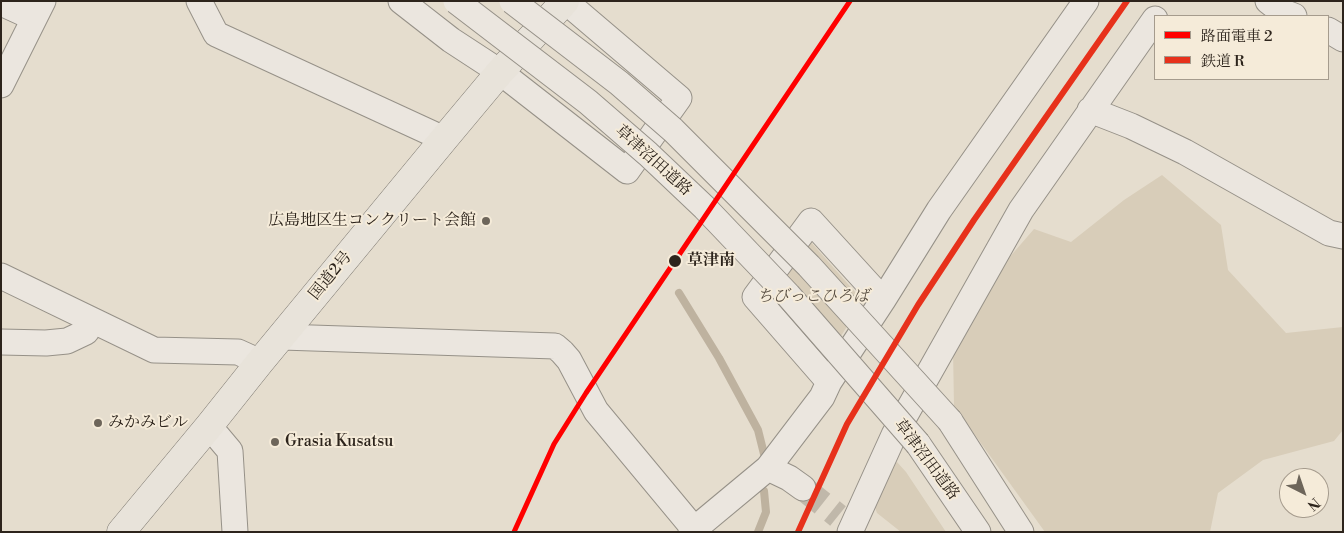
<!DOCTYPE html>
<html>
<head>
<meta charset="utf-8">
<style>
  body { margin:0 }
  #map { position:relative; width:1344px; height:533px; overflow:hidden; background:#e5ddce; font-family:"Libre Bodoni","Noto Serif JP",serif }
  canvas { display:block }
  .frame { position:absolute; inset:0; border:2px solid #2d241c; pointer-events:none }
  .legend { position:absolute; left:1154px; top:15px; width:175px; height:65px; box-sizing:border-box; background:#f5ebd9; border:1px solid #a59b8d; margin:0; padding:6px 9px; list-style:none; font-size:15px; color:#2d241c }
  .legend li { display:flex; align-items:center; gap:10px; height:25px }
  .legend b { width:25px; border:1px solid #a59b8d }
  .north { position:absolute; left:1279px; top:468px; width:50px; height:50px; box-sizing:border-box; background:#f5ebd9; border:1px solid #a59b8d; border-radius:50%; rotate:139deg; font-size:14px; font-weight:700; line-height:20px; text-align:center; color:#2d241c }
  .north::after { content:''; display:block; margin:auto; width:18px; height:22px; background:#6d655a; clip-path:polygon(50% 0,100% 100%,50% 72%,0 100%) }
</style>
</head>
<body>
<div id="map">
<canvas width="1344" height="533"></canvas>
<div class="frame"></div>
<ul class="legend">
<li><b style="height:6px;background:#f00"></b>路面電車 2</li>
<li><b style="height:6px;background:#e7311b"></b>鉄道 R</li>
</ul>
<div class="north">N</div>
</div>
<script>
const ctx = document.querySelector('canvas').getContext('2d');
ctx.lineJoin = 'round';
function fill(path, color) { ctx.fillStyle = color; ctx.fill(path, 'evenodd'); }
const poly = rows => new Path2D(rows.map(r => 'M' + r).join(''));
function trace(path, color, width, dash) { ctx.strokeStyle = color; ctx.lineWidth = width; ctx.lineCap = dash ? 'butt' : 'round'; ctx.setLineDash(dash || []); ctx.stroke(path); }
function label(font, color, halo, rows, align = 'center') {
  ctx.font = font + ' "Libre Bodoni","Noto Serif JP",serif'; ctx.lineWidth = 4; ctx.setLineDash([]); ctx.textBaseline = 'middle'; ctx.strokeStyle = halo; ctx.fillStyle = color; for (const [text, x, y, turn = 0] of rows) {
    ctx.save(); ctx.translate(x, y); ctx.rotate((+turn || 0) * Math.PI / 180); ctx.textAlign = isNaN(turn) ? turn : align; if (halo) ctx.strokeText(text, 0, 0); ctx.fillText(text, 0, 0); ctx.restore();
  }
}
const green = poly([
  [1162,175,1221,225,1228,270,1286,333,1343,327,1343,430,1334,441,1263,460,1218,493,1210,532,1045,532,954,406,953,349,995,274,1034,229,1071,242,1124,200],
  [810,241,863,301,824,363,770,300],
  [897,462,906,472,946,532,901,532,877,513,874,505,890,468]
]);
const stream = poly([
  [679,293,719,358,758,430,764,454],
  [758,532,766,512,764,491]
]);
const minorTunnel = poly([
  [803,488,838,516]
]);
const minor = poly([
  [199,1,216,34,444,139],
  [401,1,451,40,500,72,627,171,679,98,565,1],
  [1268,1,1281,11,1294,16],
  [1,3,34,18],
  [1328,30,1343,39],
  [1,85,43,1],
  [1090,110,1131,126,1185,152,1329,233,1343,236],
  [1,276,154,350,238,352,260,362],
  [282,337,555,346,562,352,569,360,596,411,694,529],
  [1,342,46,343,67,341,86,332,93,321],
  [829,382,755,297,811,221,883,300],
  [950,421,1021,532],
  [209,426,230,451,235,532],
  [918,444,978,532],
  [768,468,789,478,803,488],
  [691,532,768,468,822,397,829,382,883,300,939,210,1086,1],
  [850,532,894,435,1021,210,1155,19]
]);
const highway = poly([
  [121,532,209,426,260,362,444,139,500,72,565,1]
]);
const minorBridge = poly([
  [456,1,588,102,648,154,705,208,788,295,918,444],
  [512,1,619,83,673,130,809,266,950,421]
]);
const rail1 = poly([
  [798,532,847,424,918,305,974,220,1127,1]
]);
const tram1 = poly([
  [514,532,554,444,586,393,850,1]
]);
const markers = [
  [486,221,5,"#6d655a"],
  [675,261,7,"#2d241c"],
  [98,423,5,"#6d655a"],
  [275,442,5,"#6d655a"]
];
const streetNames = [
  ["草津沼田道路",653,161,42],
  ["国道2号",331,276,-51],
  ["草津沼田道路",926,460,53]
];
const poiNames = [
  ["広島地区生コンクリート会館",476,221,"right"],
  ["みかみビル",108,423],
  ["Grasia Kusatsu",285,442]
];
const stopNames = [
  ["草津南",687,261]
];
const parkNames = [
  ["ちびっこひろば",813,297]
];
fill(green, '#d8cdb9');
trace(stream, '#beb29f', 8);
trace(minorTunnel, '#c0b8aa', 25, [25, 12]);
trace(minor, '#969188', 27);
trace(highway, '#7c776f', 29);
trace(minor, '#ebe6df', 25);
trace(highway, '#e8e3da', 28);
trace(minorBridge, '#969188', 27, []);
trace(minorBridge, '#ebe6df', 25);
trace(rail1, '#e7311b', 6);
trace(tram1, '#f00', 5);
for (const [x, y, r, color] of markers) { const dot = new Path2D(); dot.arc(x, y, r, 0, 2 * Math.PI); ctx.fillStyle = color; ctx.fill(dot); trace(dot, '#f5ebd9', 2); }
label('16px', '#2d241c', '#f5ebd9', streetNames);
label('16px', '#2d241c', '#f5ebd9', poiNames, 'left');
label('bold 16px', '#2d241c', '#f5ebd9', stopNames, 'left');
label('italic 16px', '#554b3f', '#f5ebd9', parkNames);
</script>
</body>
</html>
